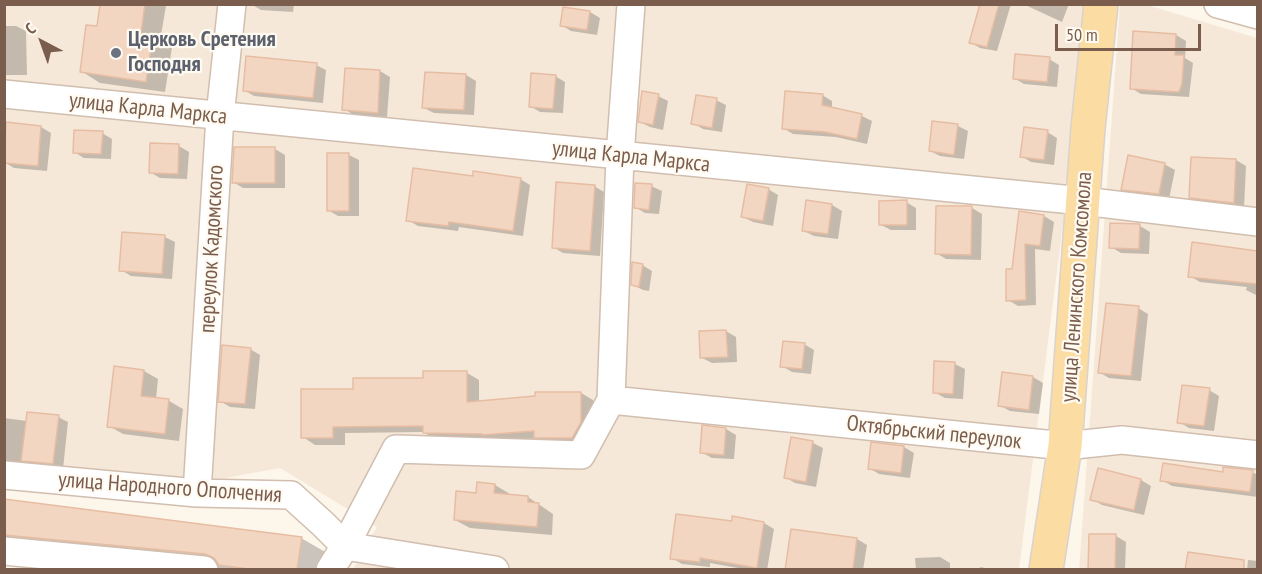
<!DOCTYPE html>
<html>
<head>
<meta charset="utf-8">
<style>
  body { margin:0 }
  #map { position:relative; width:1262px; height:574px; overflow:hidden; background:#fdf6eb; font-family:"PT Sans Narrow",sans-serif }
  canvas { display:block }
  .frame { position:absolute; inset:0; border:6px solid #7a5d4c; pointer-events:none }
  .north { position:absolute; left:12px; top:12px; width:60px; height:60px; -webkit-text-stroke:4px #fffaf2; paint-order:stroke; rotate:319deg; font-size:16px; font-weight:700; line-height:24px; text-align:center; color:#7a5d4c }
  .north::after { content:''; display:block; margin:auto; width:21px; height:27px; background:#7a5d4c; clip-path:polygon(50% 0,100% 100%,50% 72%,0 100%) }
  .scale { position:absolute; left:1055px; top:24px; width:146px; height:27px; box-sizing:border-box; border:3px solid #7a5d4c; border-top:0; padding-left:8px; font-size:18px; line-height:21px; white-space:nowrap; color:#7a5d4c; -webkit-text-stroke:4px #fffaf2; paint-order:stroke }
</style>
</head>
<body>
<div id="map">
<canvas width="1262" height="574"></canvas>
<div class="frame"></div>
<div class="north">С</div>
<div class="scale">50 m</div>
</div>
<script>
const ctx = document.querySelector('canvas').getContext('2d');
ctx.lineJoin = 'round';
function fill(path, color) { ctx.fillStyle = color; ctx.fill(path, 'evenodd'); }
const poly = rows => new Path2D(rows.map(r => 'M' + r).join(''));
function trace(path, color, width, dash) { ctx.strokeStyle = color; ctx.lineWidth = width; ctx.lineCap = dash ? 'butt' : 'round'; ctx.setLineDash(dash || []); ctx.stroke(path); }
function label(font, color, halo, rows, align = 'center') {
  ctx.font = font + ' "PT Sans Narrow",sans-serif'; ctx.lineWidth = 4.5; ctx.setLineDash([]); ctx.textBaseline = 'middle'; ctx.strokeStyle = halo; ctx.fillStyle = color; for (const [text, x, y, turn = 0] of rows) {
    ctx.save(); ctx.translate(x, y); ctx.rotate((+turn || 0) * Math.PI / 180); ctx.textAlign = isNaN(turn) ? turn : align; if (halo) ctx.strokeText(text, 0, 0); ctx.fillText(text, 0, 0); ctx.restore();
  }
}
const residential = poly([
  [5,5,1091,5,1019,569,353,569,377,527,280,468,209,481,5,467],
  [1120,5,1147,5,1257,38,1257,569,1079,570]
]);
const shadow = poly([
  [101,4,166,6,160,41,172,47,165,92,100,83,81,71,98,28],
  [251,4,294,4,293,12,261,10],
  [981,4,1011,4,997,51,980,48,970,42],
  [1023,4,1069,4,1062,22],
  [564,8,590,12,600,18,597,35,571,31,561,25],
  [4,26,16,26,26,31,27,75,4,75],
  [1176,35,1186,41,1185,58,1193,63,1189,97,1141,94,1131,88],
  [1049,59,1059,65,1057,87,1024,84,1014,78],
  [316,65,326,70,323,103,254,96,244,90],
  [347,69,380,71,390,77,387,117,354,115,344,109],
  [466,75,476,81,474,115,434,113,424,108],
  [555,76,565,82,563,113,540,112,530,106],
  [822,95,832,101,832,109,862,116,872,121,867,144,836,137,793,134,783,128],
  [658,96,668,101,663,130,650,127,640,122],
  [716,100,726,105,722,132,703,129,693,123],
  [7,124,41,127,51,133,47,171,14,168,4,162],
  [958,126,968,131,964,159,940,156,930,151],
  [1047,132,1057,138,1054,165,1031,162,1021,156],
  [102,133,112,139,111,159,84,158,74,152],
  [179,146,189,152,187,179,160,178,150,172],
  [275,149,285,155,285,188,243,188,233,182],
  [349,155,359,160,359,216,338,216,328,210],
  [1236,160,1246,166,1244,208,1201,203,1191,197],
  [1164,164,1175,170,1169,199,1132,195,1122,189],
  [474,178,520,179,530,185,523,236,459,227,458,231,418,226,408,220],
  [594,186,604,192,600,256,563,253,553,247],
  [651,186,662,191,659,214,645,213,635,207],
  [768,189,778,195,773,226,753,222,743,217],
  [906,202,916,208,916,230,891,230,881,225],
  [832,205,842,211,838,239,814,236,804,231],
  [972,208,982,214,981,260,946,259,936,253],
  [1020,213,1044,216,1054,222,1050,251,1035,249,1036,305,1018,306,1008,300],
  [1140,226,1150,232,1149,254,1121,253,1111,247],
  [165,237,175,242,172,279,131,276,121,270],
  [1193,244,1258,252,1258,296,1246,290,1247,287,1200,282,1190,276],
  [642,265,652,271,649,291,643,290,633,285],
  [1138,308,1148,314,1141,381,1109,378,1099,372],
  [726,331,736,337,737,362,712,363,702,358],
  [804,344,814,350,811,374,792,372,782,366],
  [250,349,260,355,255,409,230,407,220,401],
  [955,364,965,369,963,399,945,398,934,392],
  [144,371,158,379,156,399,169,401,183,409,179,441,123,434,109,426],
  [467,373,479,380,479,403,581,393,593,400,593,430,585,445,548,444,538,438,496,442,437,440,423,432,345,433,345,445,315,445,303,437,354,390],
  [1033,377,1043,383,1039,414,1010,411,999,405],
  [1209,390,1219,396,1214,431,1189,428,1179,422],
  [58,417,68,422,63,469,4,463,4,418,27,421],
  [726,429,736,435,734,459,712,458,701,452],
  [792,439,813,443,823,448,816,487,795,483,785,477],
  [904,447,914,453,910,478,879,474,869,468],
  [1099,470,1141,480,1151,486,1144,515,1102,505,1092,499],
  [1252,472,1258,475,1258,497,1172,486,1162,480],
  [495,485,510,494,510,496,528,497,553,514,552,535,470,528,455,520,477,494],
  [4,501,301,538,327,553,325,570,230,570,4,548],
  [734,518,764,523,774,529,767,570,749,570,710,563,710,567,682,564,672,558,733,523],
  [792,531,857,539,867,545,863,570,787,570],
  [1091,535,1116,536,1126,542,1125,570,1090,570],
  [940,557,950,563,950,570,916,570,915,558],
  [1248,560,1258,561,1258,570,1247,570],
  [980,567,996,570,980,570]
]);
const building = poly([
  [100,4,145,4,141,33,153,35,146,82,80,72,86,25,97,26,100,4],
  [980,4,999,4,987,47,969,43,980,4],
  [563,7,590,11,587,30,560,26,563,7],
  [1133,31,1176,34,1175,55,1184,55,1182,84,1179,92,1130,89,1133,31],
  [1015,54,1050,57,1047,82,1013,79,1015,54],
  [246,56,317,63,313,98,243,91,246,56],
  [345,68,380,70,378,113,342,110,345,68],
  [425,72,466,74,464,110,422,108,425,72],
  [531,73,556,75,553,109,529,107,531,73],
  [642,91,659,94,653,125,638,122,642,91],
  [785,91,823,94,822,105,862,114,857,139,825,132,782,129,785,91],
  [696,95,717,98,712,128,691,124,696,95],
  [932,121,958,124,954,155,929,151,932,121],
  [6,122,41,126,38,166,4,163,6,122],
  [1024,127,1048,130,1044,160,1020,157,1024,127],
  [74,130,103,131,101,154,73,153,74,130],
  [150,143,179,144,178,174,149,173,150,143],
  [234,147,275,147,275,183,232,183,234,147],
  [327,153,349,153,349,211,327,211,327,153],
  [1128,155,1165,163,1159,194,1121,190,1128,155],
  [1191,157,1236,159,1234,203,1189,198,1191,157],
  [413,168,473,176,473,171,521,178,513,231,449,222,448,226,406,221,413,168],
  [556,182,595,185,590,251,552,248,556,182],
  [635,183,652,184,649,210,634,208,635,183],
  [747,184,769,188,763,221,741,217,747,184],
  [806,200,832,204,828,234,802,231,806,200],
  [907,200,907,225,879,225,879,201,907,200],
  [936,206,972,206,971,255,935,254,936,206],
  [1019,211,1044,215,1040,246,1025,244,1026,300,1006,301,1006,269,1012,269,1019,211],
  [1110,223,1140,224,1139,249,1109,248,1110,223],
  [122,232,165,235,162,274,119,271,122,232],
  [1192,242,1257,251,1257,284,1188,277,1192,242],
  [632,262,643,264,639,287,631,285,632,262],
  [1106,303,1139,306,1131,376,1098,373,1106,303],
  [726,330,728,357,700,358,699,331,726,330],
  [783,341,805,343,802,369,780,367,783,341],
  [222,345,251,348,245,404,218,402,222,345],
  [934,361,955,362,953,394,933,393,934,361],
  [114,366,144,370,141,396,169,399,165,434,107,427,114,366],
  [423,371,467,371,467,402,535,396,535,392,581,392,581,422,572,438,534,438,534,431,482,435,482,434,423,433,423,426,333,427,333,438,301,438,301,389,353,389,353,378,423,378,423,371],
  [1002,372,1033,376,1029,410,998,406,1002,372],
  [1182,385,1210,388,1204,426,1177,423,1182,385],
  [27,412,59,415,53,464,21,461,27,412],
  [702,425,726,428,724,455,700,453,702,425],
  [791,437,813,441,806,482,784,478,791,437],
  [871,442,904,446,901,473,868,469,871,442],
  [1163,463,1223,472,1223,467,1253,470,1250,492,1160,481,1163,463],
  [1098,468,1141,479,1134,510,1090,500,1098,468],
  [477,482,495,484,494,493,528,496,528,502,539,503,537,527,454,520,456,491,476,493,477,482],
  [4,499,302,537,297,570,256,570,219,565,214,558,205,554,4,535,4,499],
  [676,514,732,521,732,516,764,522,757,568,700,558,700,562,670,559,676,514],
  [791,529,857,538,853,570,785,570,791,529],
  [1089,534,1116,534,1115,570,1088,570,1089,534],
  [1188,552,1244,560,1244,570,1185,570,1188,552]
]);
const minor = poly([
  [1218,4,1258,15],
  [4,94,1083,201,1258,222],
  [611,400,1065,446,1122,440,1258,455],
  [4,475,197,493,291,495,323,524,345,546,495,570],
  [197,493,220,116,232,4],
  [4,551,204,570],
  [330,570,345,546,396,449,581,455,611,400,620,156,631,4]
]);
const major = poly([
  [1046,570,1065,446,1088,128,1101,4]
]);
const markers = [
  [116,53,6,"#6b7280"]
];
const worshipNames = [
  ["Церковь Сретения",128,40],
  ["Господня",128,65]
];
const streetNames = [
  ["улица Карла Маркса",148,109,6],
  ["улица Карла Маркса",631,157,6],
  ["переулок Кадомского",212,249,-87],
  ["улица Ленинского Комсомола",1077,287,-86],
  ["Октябрьский переулок",934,433,6],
  ["улица Народного Ополчения",170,488,4]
];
fill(residential, '#f5e8d9');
fill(shadow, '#0003');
fill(building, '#f3d6c2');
trace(building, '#e6bda2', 1.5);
trace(minor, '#d1beaf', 30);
trace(major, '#dad2cd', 36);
trace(minor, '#fff', 27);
trace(major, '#fbdca3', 33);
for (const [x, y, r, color] of markers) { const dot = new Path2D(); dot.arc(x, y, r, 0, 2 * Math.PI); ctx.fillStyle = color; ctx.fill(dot); trace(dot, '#fffaf2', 2); }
label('bold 22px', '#5b616d', '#fffaf2', worshipNames, 'left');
label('22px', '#7a5d4c', '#fffaf2', streetNames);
</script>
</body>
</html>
